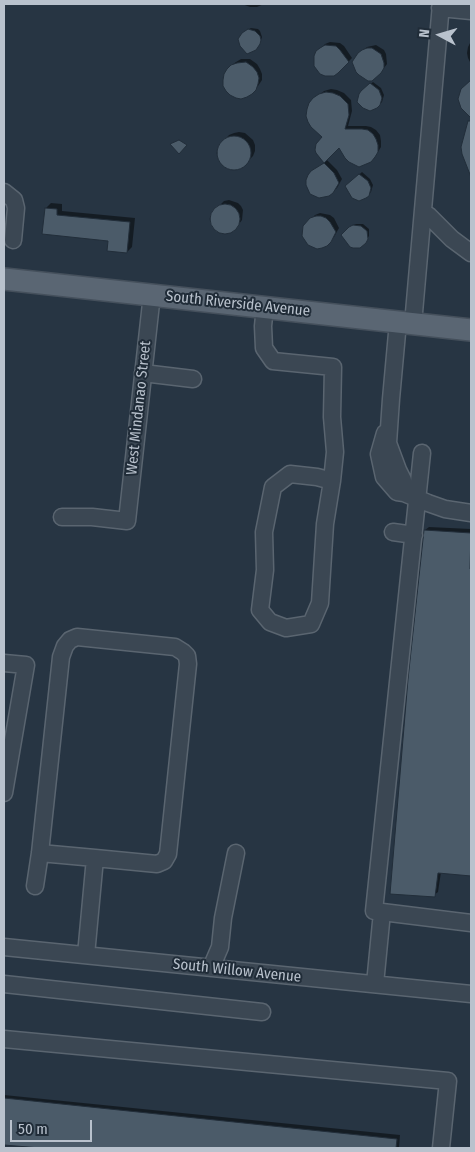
<!DOCTYPE html>
<html>
<head>
<meta charset="utf-8">
<style>
  body { margin:0 }
  #map { position:relative; width:475px; height:1152px; overflow:hidden; background:#273543; font-family:"Fira Sans Condensed",sans-serif }
  canvas { display:block }
  .frame { position:absolute; inset:0; border:5px solid #b9c2cd; pointer-events:none }
  .north { position:absolute; left:415px; top:10px; width:50px; height:50px; -webkit-text-stroke:4px #202c38; paint-order:stroke; rotate:276deg; font-size:14px; font-weight:700; line-height:20px; text-align:center; color:#b9c2cd }
  .north::after { content:''; display:block; margin:auto; width:18px; height:22px; background:#b9c2cd; clip-path:polygon(50% 0,100% 100%,50% 72%,0 100%) }
  .scale { position:absolute; left:10px; top:1120px; width:82px; height:22px; box-sizing:border-box; border:2px solid #b9c2cd; border-top:0; padding-left:6px; font-size:15px; line-height:18px; white-space:nowrap; color:#b9c2cd; -webkit-text-stroke:4px #202c38; paint-order:stroke }
</style>
</head>
<body>
<div id="map">
<canvas width="475" height="1152"></canvas>
<div class="frame"></div>
<div class="north">N</div>
<div class="scale">50 m</div>
</div>
<script>
const ctx = document.querySelector('canvas').getContext('2d');
ctx.lineJoin = 'round';
function fill(path, color) { ctx.fillStyle = color; ctx.fill(path, 'evenodd'); }
const poly = rows => new Path2D(rows.map(r => 'M' + r).join(''));
function trace(path, color, width, dash) { ctx.strokeStyle = color; ctx.lineWidth = width; ctx.lineCap = dash ? 'butt' : 'round'; ctx.setLineDash(dash || []); ctx.stroke(path); }
function label(font, color, halo, rows, align = 'center') {
  ctx.font = font + ' "Fira Sans Condensed",sans-serif'; ctx.lineWidth = 4; ctx.setLineDash([]); ctx.textBaseline = 'middle'; ctx.strokeStyle = halo; ctx.fillStyle = color; for (const [text, x, y, turn = 0] of rows) {
    ctx.save(); ctx.translate(x, y); ctx.rotate((+turn || 0) * Math.PI / 180); ctx.textAlign = isNaN(turn) ? turn : align; if (halo) ctx.strokeText(text, 0, 0); ctx.fillText(text, 0, 0); ctx.restore();
  }
}
const shadow = poly([
  [242,4,264,4,257,7,250,7],
  [251,28,258,29,260,31,262,37,260,43,255,49,245,31],
  [471,41,471,64,468,58,467,53,468,47],
  [330,42,340,43,344,46,352,58,338,72,317,52,325,44],
  [376,45,384,50,386,54,387,64,384,68,372,80,363,50,367,47],
  [241,59,250,59,257,64,260,69,262,74,262,80,256,89,232,65,236,62],
  [373,82,381,88,384,95,382,102,377,107,362,91],
  [331,89,337,90,344,93,351,100,352,111,348,126,366,126,371,127,376,130,380,135,381,141,381,147,378,152,370,161,340,145,326,159,337,170,342,179,337,188,332,192,312,172,325,162,324,137,314,99,324,91],
  [239,132,245,133,253,140,255,145,255,151,253,156,241,168,236,169,226,167,219,159,218,148,221,144,229,135,234,133],
  [362,172,370,179,373,185,371,192,368,195,349,184],
  [229,200,238,203,241,206,243,210,242,220,236,228,228,232,220,231,214,225,212,216,213,212,224,201],
  [51,203,62,204,62,211,135,218,132,247,127,252,110,240,44,233,46,208],
  [320,213,330,215,334,218,339,228,334,237,326,245,304,227,315,215],
  [356,224,363,224,369,229,369,236,365,242,353,225],
  [429,527,471,529,471,874,441,872,438,892,434,895,425,530],
  [4,1095,400,1135,399,1148,52,1148,4,1143]
]);
const building = poly([
  [248,29,255,31,260,36,261,40,260,44,256,50,247,54,240,46,238,39,242,33,248,29],
  [325,45,336,46,340,50,349,62,338,73,334,76,325,76,320,74,314,66,314,56,316,51,320,48,325,45],
  [367,48,372,48,381,54,384,63,384,68,381,73,372,81,368,81,359,75,356,72,352,62,358,53,362,50,367,48],
  [246,62,253,67,257,72,259,78,258,84,256,90,252,94,247,97,241,99,236,98,230,95,226,91,223,86,223,80,224,74,227,69,231,65,237,63,246,62],
  [471,80,471,118,461,108,458,99,461,89,471,80],
  [370,83,379,90,382,98,380,105,377,108,370,111,363,108,357,102,359,94,361,91,370,83],
  [326,92,333,93,340,96,348,104,349,115,345,129,362,129,368,130,373,134,376,139,378,145,378,152,375,157,371,162,359,167,349,162,345,158,339,148,324,163,334,173,339,183,333,193,329,196,319,198,310,194,306,185,306,180,308,175,311,171,324,163,316,153,315,150,316,144,322,137,311,127,308,122,306,116,307,109,309,103,313,98,319,94,326,92],
  [468,121,471,121,471,177,462,154,461,147,468,121],
  '217 153a17 17 0 1 1 34 0a17 17 0 1 1-34 0Z',
  [179,140,187,145,179,154,170,144,179,140],
  [359,174,368,181,371,188,369,196,366,198,359,201,352,198,345,186,359,174],
  '210 219a15 15 0 1 1 30 0a15 15 0 1 1-30 0Z',
  [45,208,57,209,57,215,130,222,127,253,107,251,108,241,42,234,45,208],
  [316,216,321,216,326,218,330,222,336,232,331,242,327,246,322,248,317,249,308,245,302,236,303,226,310,218,316,216],
  [353,225,361,226,367,231,368,239,366,243,360,248,353,248,350,247,341,235,349,227,353,225],
  [424,530,471,533,470,569,471,569,471,876,438,873,435,897,390,894,408,679,424,530],
  [4,1098,397,1139,396,1148,40,1148,4,1145,4,1098]
]);
const minor = poly([
  [440,8,471,11],
  [4,192,14,200,16,208,13,240],
  [423,212,429,216,452,239,471,253],
  [265,307,263,326,264,348,273,361,333,367,332,417,335,452,332,481,331,487,325,524,320,603,311,624,286,628,270,622,260,610,265,570,264,532,273,487,290,474,317,477,332,481],
  [398,322,391,399,388,443,398,470,403,480,404,493],
  [413,324,441,4],
  [143,373,193,379],
  [385,433,379,454,384,477,397,492,404,493,428,503,445,509,471,513],
  [422,453,374,911,471,923],
  [62,517,92,517,127,521,152,294],
  [393,532,414,535],
  [4,663,26,665,4,793],
  [40,853,95,858],
  [35,886,40,853,61,657,65,646,70,640,77,637,175,647,183,652,187,656,188,664,168,854,164,861,157,864,95,858,86,955],
  [4,947,471,994],
  [211,968,220,947,223,918,236,853],
  [4,984,262,1012],
  [375,984,382,912],
  [4,1039,448,1081,441,1148]
]);
const major = poly([
  [4,279,471,330]
]);
const streetNames = [
  ["South Riverside Avenue",238,304,6],
  ["West Mindanao Street",139,408,-84],
  ["South Willow Avenue",237,971,6]
];
fill(shadow, '#0007');
fill(building, '#4b5b69');
trace(building, '#222e3a', 1);
trace(minor, '#5a6570', 19);
trace(major, '#45505c', 24);
trace(minor, '#3b4753', 16);
trace(major, '#5a6673', 21);
label('15px', '#b9c2cd', '#202c38', streetNames);
</script>
</body>
</html>
